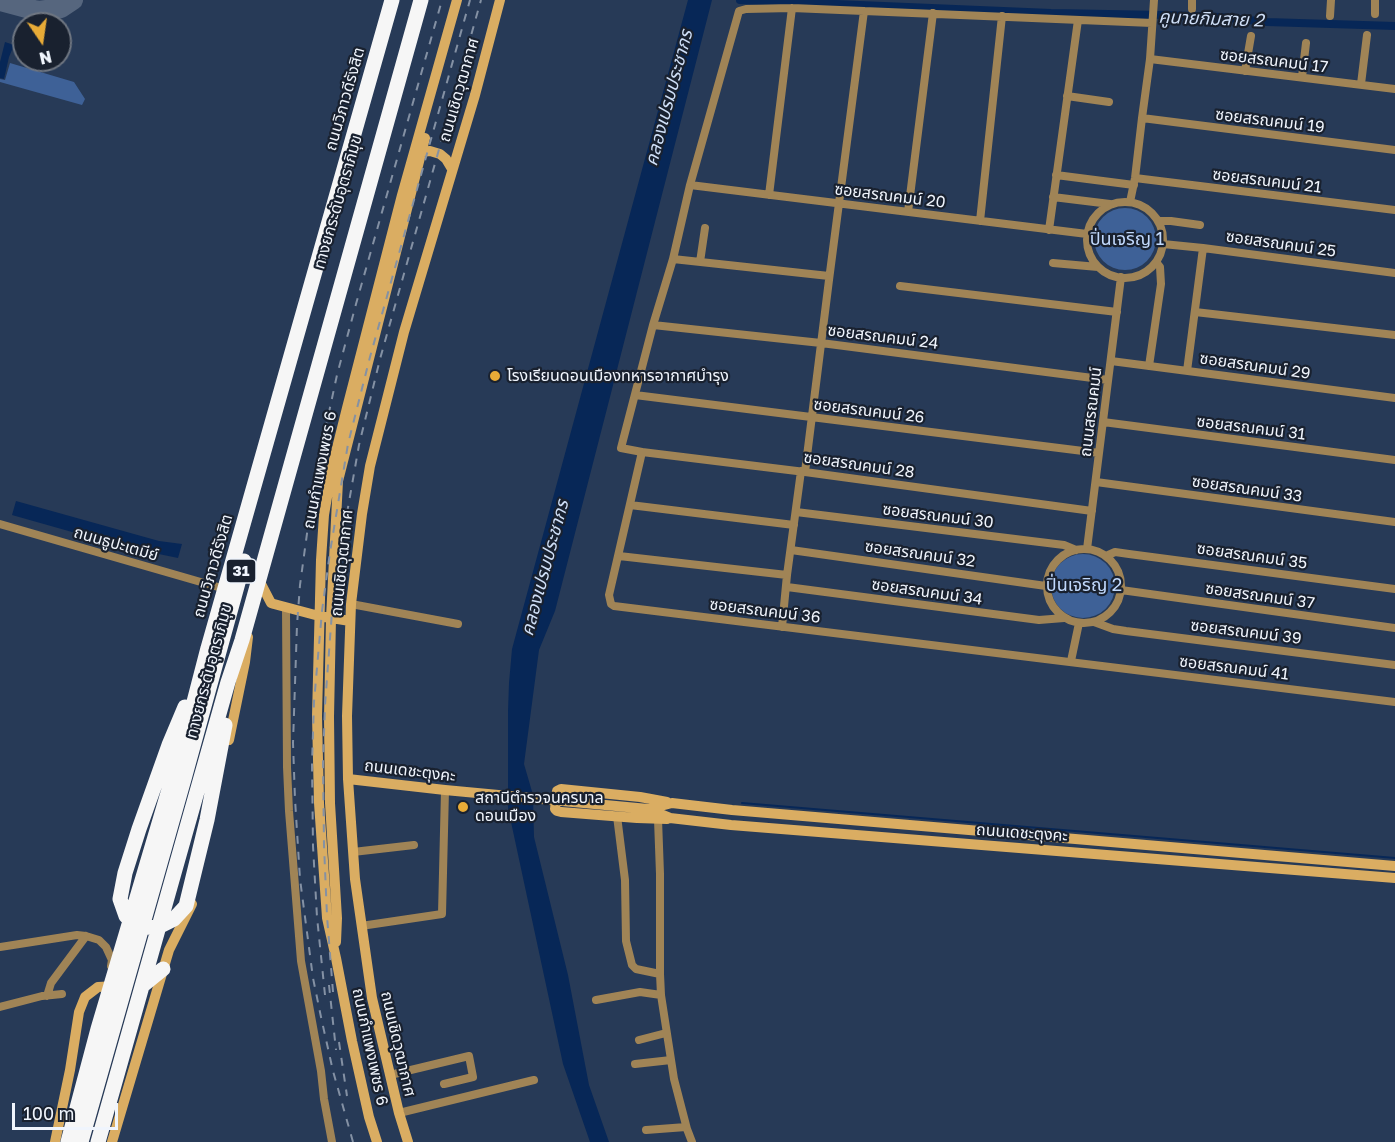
<!DOCTYPE html>
<html>
<head>
<meta charset="utf-8">
<style>
  body { margin:0 }
  #map { position:relative; width:1395px; height:1142px; overflow:hidden; background:#273a57; font-family:"Golos Text",sans-serif }
  canvas { display:block }
  .north { position:absolute; left:12px; top:12px; width:60px; height:60px; box-sizing:border-box; background:#19212f; border:2px solid #6f7681; border-radius:50%; rotate:167deg; font-size:16px; font-weight:700; line-height:24px; text-align:center; color:#f0f5fd }
  .north::after { content:''; display:block; margin:auto; width:21px; height:27px; background:#e8ab37; clip-path:polygon(50% 0,100% 100%,50% 72%,0 100%) }
  .scale { position:absolute; left:12px; top:1103px; width:106px; height:27px; box-sizing:border-box; border:3px solid #f0f5fd; border-top:0; padding-left:8px; font-size:18px; line-height:21px; white-space:nowrap; color:#f0f5fd; -webkit-text-stroke:4px #19212f; paint-order:stroke }
</style>
</head>
<body>
<div id="map">
<canvas width="1395" height="1142"></canvas>
<div class="north">N</div>
<div class="scale">100 m</div>
</div>
<script>
const ctx = document.querySelector('canvas').getContext('2d');
ctx.lineJoin = 'round';
function fill(path, color) { ctx.fillStyle = color; ctx.fill(path, 'evenodd'); }
const poly = rows => new Path2D(rows.map(r => 'M' + r).join(''));
function trace(path, color, width, dash) { ctx.strokeStyle = color; ctx.lineWidth = width; ctx.lineCap = dash ? 'butt' : 'round'; ctx.setLineDash(dash || []); ctx.stroke(path); }
function label(font, color, halo, rows, align = 'center') {
  ctx.font = font + ' "Golos Text","Noto Sans Thai",sans-serif'; ctx.lineWidth = 4.5; ctx.setLineDash([]); ctx.textBaseline = 'middle'; ctx.strokeStyle = halo; ctx.fillStyle = color; for (const [text, x, y, turn = 0] of rows) {
    ctx.save(); ctx.translate(x, y); ctx.rotate((+turn || 0) * Math.PI / 180); ctx.textAlign = isNaN(turn) ? turn : align; if (halo) ctx.strokeText(text, 0, 0); ctx.fillText(text, 0, 0); ctx.restore();
  }
}
const green = poly([
  [10,63,74,82,85,99,82,105,0,82,0,79,5,80],
  '1094 239a31 31 0 1 1 62 0a31 31 0 1 1-62 0Z',
  '1051 586a32 32 0 1 1 64 0a32 32 0 1 1-64 0Z'
]);
const water = poly([
  [688,0,712,0,555,611,539,650,524,764,533,795,534,837,568,975,589,1085,609,1142,590,1142,563,1064,508,808,508,711,509,683,512,649],
  [5,42,14,45,9,57,4,79,0,78,0,62],
  [16,501,159,541,182,544,178,558,125,547,12,515]
]);
const stream = poly([
  [742,803,1395,858]
]);
const canal = poly([
  [740,0,1051,13,1165,15,1220,17,1267,22,1395,26]
]);
const taxiway = poly([
  [0,1,38,11,61,8,73,0]
]);
const street = poly([
  [1192,9,1192,0],
  [1375,14,1375,0],
  [1330,16,1331,0],
  [1150,59,1395,89],
  [1245,71,1251,36],
  [1302,77,1306,43],
  [1361,84,1367,35],
  [1067,96,1109,102],
  [1142,118,1395,150],
  [1056,175,1134,185],
  [1135,178,1395,210],
  [690,185,1087,234],
  [769,195,792,8],
  [1053,197,1110,204],
  [1130,202,1135,178,1142,118,1150,59,1154,0],
  '1087 240a38 38 0 1 1 76 0a38 38 0 1 1-76 0Z',
  [908,212,933,13],
  [980,221,1002,16],
  [1158,221,1171,221,1200,225],
  [1049,230,1078,20],
  [1163,244,1203,248,1395,273],
  [673,259,829,276],
  [700,262,705,228],
  [1053,263,1098,267],
  [900,286,1117,312],
  [1195,312,1395,335],
  [653,325,821,343,1108,380],
  [1111,361,1395,398],
  [1149,366,1161,284,1160,267,1156,262],
  [1187,371,1203,248],
  [635,395,1099,453],
  [1103,422,1395,460],
  [642,452,609,595,611,604,614,606,1395,702],
  [805,472,829,280,864,11],
  [1096,482,1395,522],
  [630,505,794,525],
  [1092,511,805,472,642,452,621,448,653,325,673,259,690,185,739,11,746,9,792,8,1152,23],
  [796,512,1064,545,1076,550],
  [0,524,225,589],
  '1047 586a37 37 0 1 1 74 0a37 37 0 1 1-74 0Z',
  [1087,549,1121,277],
  [791,550,1046,586],
  [619,556,787,575],
  [1106,556,1115,552,1129,554,1395,589],
  [787,587,1039,620,1064,618],
  [1121,590,1395,628],
  [351,604,458,624],
  [286,608,287,767,289,811,301,961,321,1071,324,1099,332,1142],
  [1094,622,1113,629,1126,631,1395,665],
  [782,627,787,575,801,471],
  [1071,661,1079,623],
  [617,816,625,880,626,941,632,965,636,969,660,974],
  [658,819,660,874,660,974,661,995,674,1079,687,1129,692,1142],
  [353,852,414,845],
  [361,926,442,914,445,790],
  [0,947,77,935,86,936,99,940,106,947,112,960,111,966],
  [47,996,51,983,86,936],
  [596,1000,640,992,661,995],
  [0,1007,42,996,62,994],
  [639,1040,666,1033],
  [635,1064,671,1060],
  [390,1075,469,1056,473,1077,444,1084],
  [399,1113,534,1080],
  [646,1130,686,1127]
]);
const secondary = poly([
  [421,152,430,151,440,154,446,159,452,169],
  [259,580,271,603,274,604,319,616,350,621],
  [229,740,245,662,248,637],
  [348,779,445,790,648,809,670,818,731,825,1395,878],
  [667,802,640,797,561,789,557,791,555,809,557,811,561,812,637,818,667,819],
  [649,809,672,803,732,810,1395,866],
  [336,942,337,918,330,803,329,717,331,618,338,481,425,138],
  [55,1142,70,1070,79,1012,85,997,98,987,116,986],
  [112,1142,169,950,192,904],
  [377,1142,369,1117,352,1041,336,958,327,918,319,803,317,716,321,560,324,515,332,468,347,408,402,195,457,0],
  [408,1142,399,1113,372,998,355,879,348,779,347,716,351,604,362,514,370,466,404,332,475,95,500,0]
]);
const highway = poly([
  [185,707,169,745,139,829,125,873,120,899,126,916,138,926,156,928,174,919,186,906,207,820,225,725],
  [142,986,163,969],
  [68,1142,98,1029,187,729,208,648,392,0],
  [81,1142,184,779,244,561],
  [98,1142,228,682,242,640,421,0]
]);
const rail = poly([
  [329,985,336,1050],
  [333,992,327,916,324,845,323,763,325,705,332,612,340,553,359,445,380,359,481,0],
  [325,995,317,917,313,846,312,764,314,702,322,611,330,552,348,444,370,357,470,0],
  [339,1042,347,1096],
  [353,1142,333,1071,321,1017,313,978,300,879,295,799,293,743,297,625,300,585,314,482,337,375,356,304,442,0]
]);
const markers = [
  [495,376,6,"#e8ab37"],
  [463,807,6,"#e8ab37"]
];
const shields = [
  [241,571,30]
];
const shieldNames = [
  ["31",241,571]
];
const streetNames = [
  ["ซอยสรณคมน์ 17",1274,61,7],
  ["ถนนเชิดวุฒากาศ",459,90,-74],
  ["ถนนวิภาวดีรังสิต",345,99,-74],
  ["ซอยสรณคมน์ 19",1270,121,7],
  ["ซอยสรณคมน์ 21",1267,181,7],
  ["ซอยสรณคมน์ 20",890,196,7],
  ["ทางยกระดับอุตราภิมุข",338,202,-74],
  ["ซอยสรณคมน์ 25",1281,244,8],
  ["ซอยสรณคมน์ 24",883,337,7],
  ["ซอยสรณคมน์ 29",1255,366,8],
  ["ซอยสรณคมน์ 26",869,411,7],
  ["ถนนสรณคมน์",1091,412,-83],
  ["ซอยสรณคมน์ 31",1251,428,7],
  ["ซอยสรณคมน์ 28",859,465,8],
  ["ถนนกำแพงเพชร 6",320,470,-79],
  ["ซอยสรณคมน์ 33",1247,489,8],
  ["ซอยสรณคมน์ 30",938,516,7],
  ["ถนนธูปะเตมีย์",116,544,16],
  ["ซอยสรณคมน์ 32",920,554,8],
  ["ซอยสรณคมน์ 35",1252,556,8],
  ["ถนนเชิดวุฒากาศ",342,563,-84],
  ["ถนนวิภาวดีรังสิต",213,566,-74],
  ["ซอยสรณคมน์ 34",927,592,8],
  ["ซอยสรณคมน์ 37",1260,596,8],
  ["ซอยสรณคมน์ 36",765,611,7],
  ["ซอยสรณคมน์ 39",1246,632,7],
  ["ซอยสรณคมน์ 41",1234,668,7],
  ["ทางยกระดับอุตราภิมุข",209,671,-75],
  ["ถนนเดชะตุงคะ",410,771,7],
  ["ถนนเดชะตุงคะ",1022,833,4],
  ["ถนนเชิดวุฒากาศ",398,1044,77],
  ["ถนนกำแพงเพชร 6",370,1047,78]
];
const poiNames = [
  ["โรงเรียนดอนเมืองทหารอากาศบำรุง",507,376],
  ["สถานีตำรวจนครบาล",475,798],
  ["ดอนเมือง",475,816]
];
const waterNames = [
  ["คูนายกิมสาย 2",1211,19,2],
  ["คลองเปรมประชากร",669,98,-75],
  ["คลองเปรมประชากร",545,568,-75]
];
const neighbourhoodNames = [
  ["ปิ่นเจริญ 1",1127,239],
  ["ปิ่นเจริญ 2",1084,585]
];
fill(green, '#3e6197');
fill(water, '#072757');
trace(stream, '#072757', 2);
trace(canal, '#072757', 8);
trace(taxiway, '#56667e', 20);
trace(street, '#a08456', 8);
trace(secondary, '#daad62', 10);
trace(highway, '#f6f6f6', 15);
trace(rail, '#8491a4', 2, [8, 8]);
for (const [x, y, r, color] of markers) { const dot = new Path2D(); dot.arc(x, y, r, 0, 2 * Math.PI); ctx.fillStyle = color; ctx.fill(dot); trace(dot, '#19212f', 2); }
for (const [x, y, w] of shields) { const box = new Path2D(); box.roundRect(x - w / 2, y - 12, w, 24, 4.5); ctx.fillStyle = '#19212f'; ctx.fill(box); trace(box, '#f0f5fd', 1.5); }
label('bold 15px', '#f0f5fd', null, shieldNames);
label('16px', '#f0f5fd', '#19212f', streetNames);
label('16px', '#f0f5fd', '#19212f', poiNames, 'left');
label('italic 18px', '#cfdff7', '#19212f', waterNames);
label('18px', '#c1d9fd', '#19212f', neighbourhoodNames);
</script>
</body>
</html>
